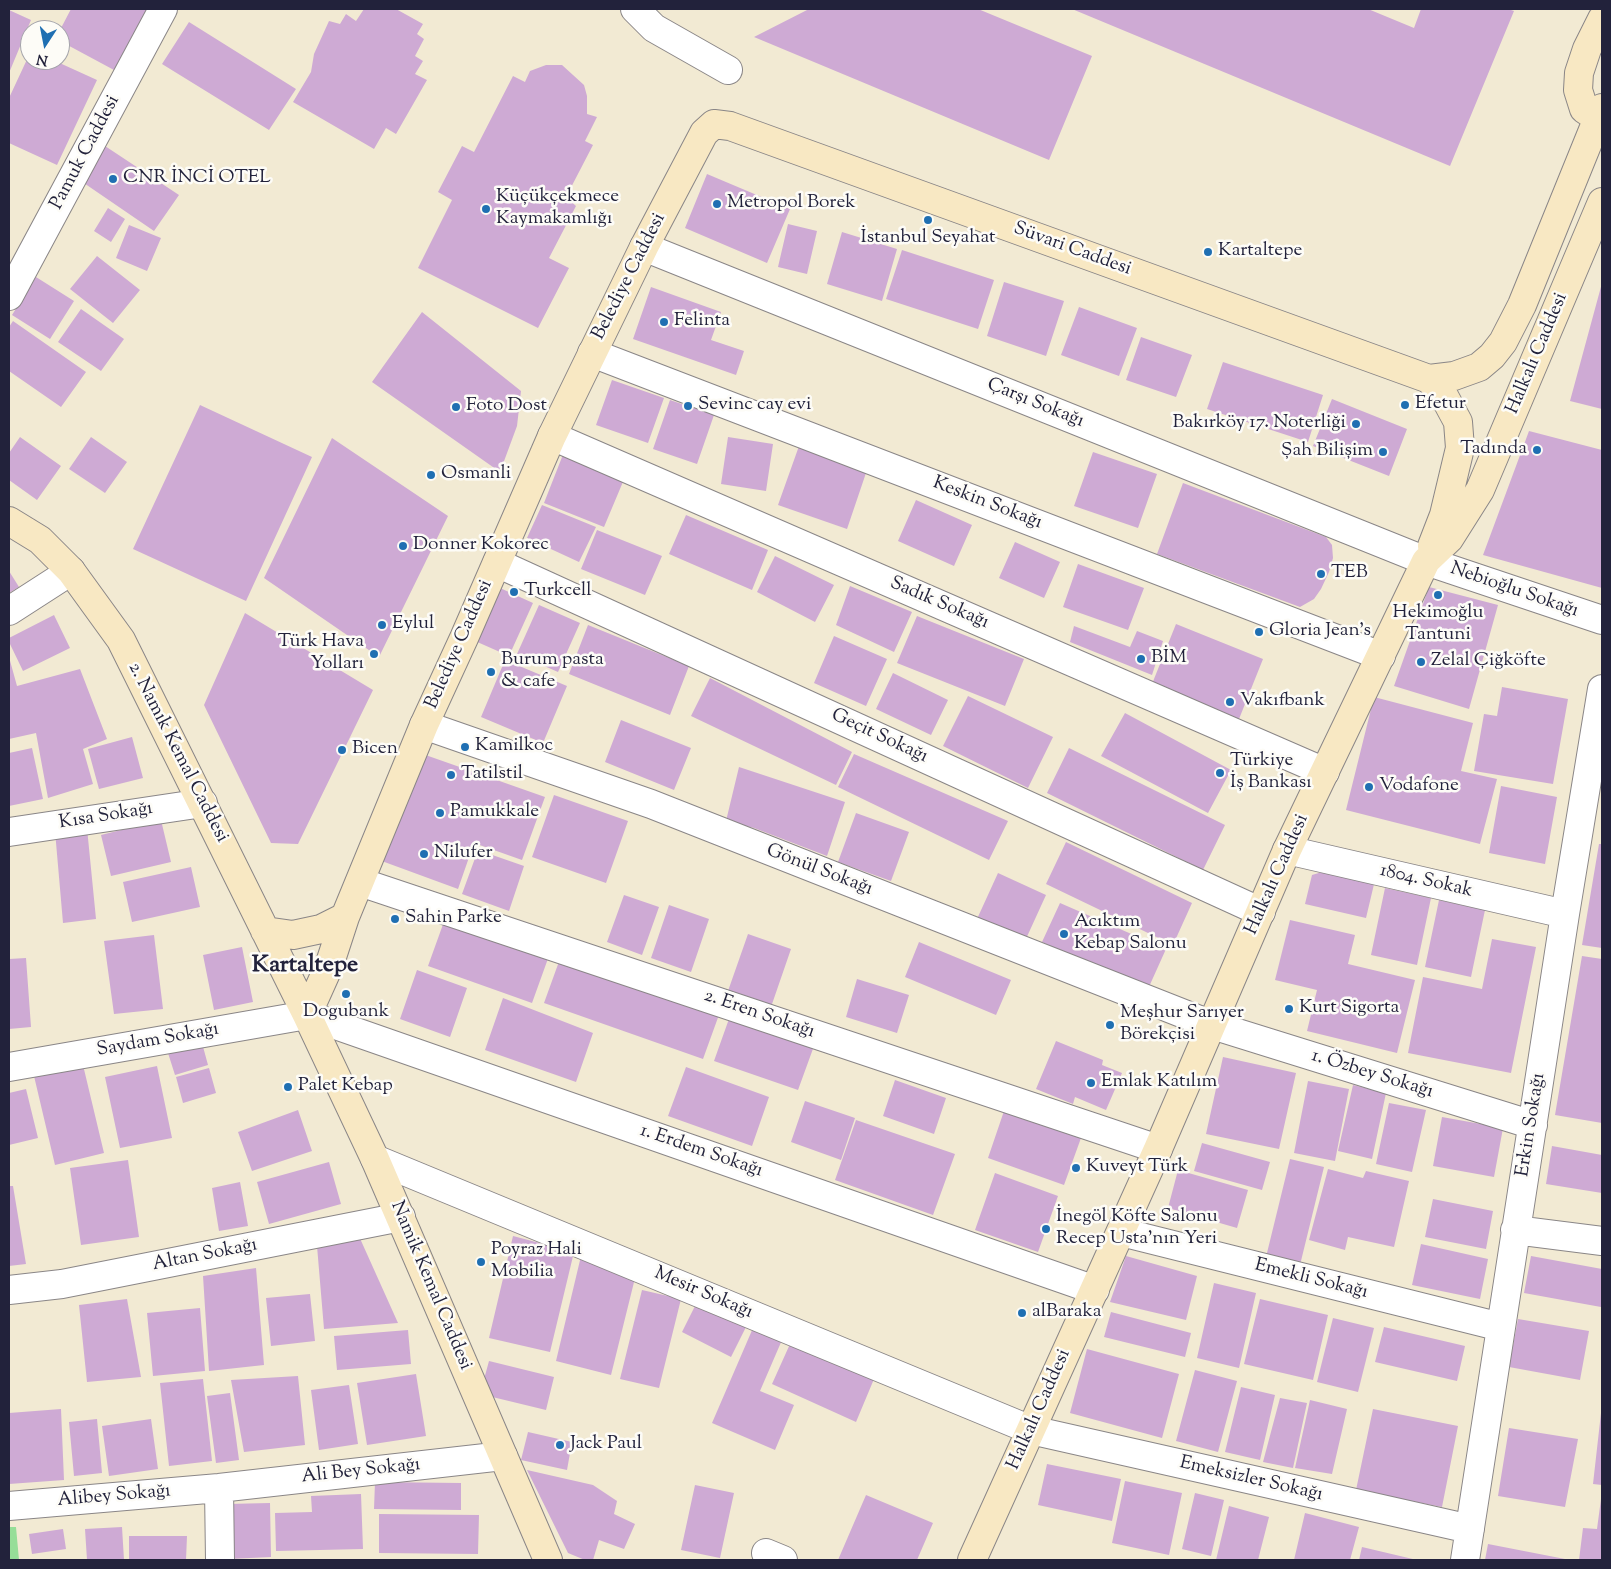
<!DOCTYPE html>
<html>
<head>
<meta charset="utf-8">
<style>
  body { margin:0 }
  #map { position:relative; width:1611px; height:1569px; overflow:hidden; background:#f2ead3; font-family:"Sorts Mill Goudy",serif }
  canvas { display:block }
  .frame { position:absolute; inset:0; border:10px solid #22223b; pointer-events:none }
  .north { position:absolute; left:20px; top:20px; width:50px; height:50px; box-sizing:border-box; background:#fdfcf7; border:1px solid #a5a5ac; border-radius:50%; rotate:191deg; font-size:14px; font-weight:700; line-height:20px; text-align:center; color:#22223b }
  .north::after { content:''; display:block; margin:auto; width:18px; height:22px; background:#1f6fb2; clip-path:polygon(50% 0,100% 100%,50% 72%,0 100%) }
</style>
</head>
<body>
<div id="map">
<canvas width="1611" height="1569"></canvas>
<div class="frame"></div>
<div class="north">N</div>
</div>
<script>
const ctx = document.querySelector('canvas').getContext('2d');
ctx.lineJoin = 'round';
function fill(path, color) { ctx.fillStyle = color; ctx.fill(path, 'evenodd'); }
const poly = rows => new Path2D(rows.map(r => 'M' + r).join(''));
function trace(path, color, width, dash) { ctx.strokeStyle = color; ctx.lineWidth = width; ctx.lineCap = dash ? 'butt' : 'round'; ctx.setLineDash(dash || []); ctx.stroke(path); }
function label(font, color, halo, rows, align = 'center') {
  ctx.font = font + ' "Sorts Mill Goudy",serif'; ctx.lineWidth = 5; ctx.setLineDash([]); ctx.textBaseline = 'middle'; ctx.strokeStyle = halo; ctx.fillStyle = color; for (const [text, x, y, turn = 0] of rows) {
    ctx.save(); ctx.translate(x, y); ctx.rotate((+turn || 0) * Math.PI / 180); ctx.textAlign = isNaN(turn) ? turn : align; if (halo) ctx.strokeText(text, 0, 0); ctx.fillText(text, 0, 0); ctx.restore();
  }
}
const green = poly([
  [9,1527,16,1527,19,1560,9,1560]
]);
const building = poly([
  [71,9,147,9,114,70,60,41,60,30],
  [364,9,396,9,423,24,417,34,424,39,415,56,423,61,415,74,427,80,396,134,386,128,374,149,293,102,311,72,314,54,329,21,340,24,346,14,356,21],
  [809,9,978,9,1092,56,1049,160,754,37],
  [1072,9,1368,9,1414,28,1421,9,1508,9,1514,11,1450,166],
  [9,10,31,20,9,73],
  [189,22,296,89,269,130,162,64],
  [30,53,30,60,53,60,97,80,57,165,9,143,9,98],
  [546,65,562,65,584,85,587,96,587,114,597,117,585,141,593,145,566,197,576,206,549,258,569,268,538,328,418,268,452,200,438,192,462,146,474,152,513,76,525,82,530,71],
  [102,144,179,195,154,231,78,179],
  [707,174,790,209,767,263,685,228],
  [108,208,125,219,111,242,94,231],
  [788,224,817,231,807,274,778,267],
  [129,225,161,238,147,271,116,258],
  [842,232,897,249,882,301,827,284],
  [902,250,994,280,978,329,886,299],
  [97,256,140,290,113,323,70,289],
  [36,277,74,301,50,339,12,315],
  [1004,282,1064,301,1046,356,987,336],
  [1602,283,1602,409,1570,401],
  [651,287,721,312,711,340,744,351,736,375,633,339],
  [1079,307,1137,328,1119,376,1061,355],
  [81,309,124,339,101,371,58,342],
  [422,312,521,391,517,426,500,472,372,382],
  [13,321,86,372,61,407,9,371,9,327],
  [1141,337,1192,355,1176,397,1126,380],
  [1223,362,1323,395,1308,442,1207,409],
  [612,380,664,398,648,443,596,425],
  [1332,399,1407,429,1389,476,1313,446],
  [670,400,714,415,697,464,653,449],
  [200,405,312,457,246,601,133,549],
  [1529,431,1602,450,1602,588,1483,555],
  [20,437,61,466,37,500,9,480,9,453],
  [91,437,127,462,105,493,69,469],
  [728,437,773,444,766,491,721,484],
  [332,438,448,516,379,657,264,578],
  [799,446,867,470,847,529,778,505],
  [564,452,625,477,604,527,544,503],
  [1093,452,1157,474,1138,528,1074,506],
  [1183,483,1326,537,1332,545,1333,558,1329,572,1321,589,1314,599,1300,607,1157,554],
  [916,500,972,525,954,566,898,541],
  [542,505,596,527,579,562,527,538],
  [686,515,768,550,752,590,669,554],
  [597,530,662,556,645,595,581,569],
  [1015,542,1060,562,1044,598,999,578],
  [775,556,834,585,815,622,757,592],
  [1078,564,1144,588,1128,630,1063,607],
  [9,571,19,587,9,593],
  [850,586,912,612,894,652,836,625],
  [1429,587,1498,605,1469,709,1394,686],
  [500,588,533,603,509,656,475,641],
  [539,605,580,623,558,672,517,654],
  [245,613,373,690,298,844,271,843,204,705],
  [54,615,70,648,23,671,9,642,9,638],
  [917,616,1024,659,1005,706,897,663],
  [1176,624,1263,659,1239,719,1152,684],
  [588,625,689,666,670,715,569,674],
  [1074,626,1130,647,1137,631,1163,641,1152,675,1070,642],
  [834,636,887,659,866,706,814,683],
  [9,657,17,686,80,669,107,739,83,749,93,784,48,798,36,733,9,739],
  [505,660,567,686,543,743,481,717],
  [893,673,948,700,931,735,876,709],
  [710,678,852,752,836,785,691,716],
  [1502,687,1568,699,1553,784,1474,771,1484,714,1497,716],
  [968,696,1053,737,1028,788,943,746],
  [1374,697,1473,723,1461,771,1497,779,1480,844,1346,810],
  [1125,713,1231,770,1208,813,1101,756],
  [621,720,691,748,674,790,605,762],
  [132,737,143,778,99,789,88,749],
  [32,748,43,799,9,806,9,753],
  [1069,748,1225,825,1203,870,1047,793],
  [417,752,545,797,522,860,474,843,458,889,379,860],
  [854,754,1008,821,989,860,838,787],
  [739,767,845,802,827,856,754,828,726,821],
  [1501,786,1557,797,1545,864,1489,853],
  [554,795,628,821,606,883,532,857],
  [856,813,909,832,891,881,838,862],
  [161,820,171,862,111,876,101,835],
  [87,828,96,919,63,923,55,831],
  [1066,842,1192,903,1173,945,1046,884],
  [1599,844,1602,844,1602,948,1582,945],
  [478,850,524,866,509,911,462,894],
  [191,867,200,907,132,922,123,882],
  [1332,869,1375,880,1366,918,1305,904,1312,875],
  [998,873,1046,895,1025,941,977,919],
  [1385,888,1431,898,1417,965,1371,955],
  [624,895,659,907,642,955,607,942],
  [1439,900,1485,910,1471,977,1425,967],
  [1060,903,1166,949,1148,989,1042,942],
  [669,905,709,919,691,972,651,958],
  [446,916,550,953,532,1003,428,966],
  [1290,920,1355,935,1348,964,1415,980,1397,1053,1307,1031,1317,990,1275,980],
  [748,934,791,949,771,1007,728,991],
  [154,935,163,1009,114,1014,104,941],
  [1492,939,1536,947,1511,1073,1408,1053,1423,977,1482,989],
  [919,942,1011,980,996,1015,905,977],
  [242,947,253,1002,214,1010,203,955],
  [561,956,720,1012,703,1059,544,1003],
  [1582,956,1602,959,1602,1123,1555,1115],
  [26,958,31,1027,9,1029,9,959],
  [417,970,467,988,450,1037,400,1019],
  [857,979,909,995,897,1033,846,1017],
  [503,998,593,1033,576,1082,485,1050],
  [730,1016,814,1046,798,1090,714,1061],
  [1056,1041,1103,1060,1102,1065,1122,1073,1106,1110,1075,1097,1073,1104,1036,1089],
  [202,1043,208,1065,175,1075,168,1053],
  [1223,1057,1296,1073,1279,1149,1206,1134],
  [83,1065,104,1153,55,1165,34,1076],
  [157,1066,172,1138,120,1148,105,1077],
  [686,1067,769,1097,752,1146,668,1116],
  [209,1068,216,1093,183,1103,176,1077],
  [895,1080,946,1098,934,1134,883,1116],
  [1308,1081,1349,1089,1335,1161,1294,1153],
  [1353,1085,1386,1093,1372,1159,1338,1151],
  [26,1089,38,1138,9,1145,9,1093],
  [805,1101,855,1118,841,1160,791,1142],
  [1389,1103,1426,1110,1412,1172,1376,1164],
  [298,1110,312,1151,252,1171,238,1132],
  [1004,1111,1081,1138,1064,1185,988,1158],
  [1442,1117,1503,1128,1494,1177,1433,1166],
  [856,1120,955,1154,933,1215,835,1180],
  [1202,1143,1270,1162,1262,1190,1194,1171],
  [1552,1146,1602,1155,1602,1193,1546,1184],
  [1290,1159,1324,1167,1300,1265,1266,1257],
  [128,1160,139,1237,81,1245,70,1168],
  [329,1162,341,1204,269,1224,257,1182],
  [1328,1169,1363,1178,1366,1171,1409,1181,1394,1247,1348,1237,1345,1250,1309,1240],
  [1178,1170,1248,1190,1237,1228,1168,1208],
  [995,1173,1058,1196,1038,1252,975,1230],
  [240,1182,248,1226,219,1231,212,1188],
  [9,1186,13,1186,26,1264,9,1266],
  [1433,1199,1493,1211,1486,1249,1425,1237],
  [358,1234,398,1323,324,1329,317,1246],
  [513,1236,574,1252,550,1352,489,1338],
  [1421,1244,1488,1259,1480,1299,1412,1285],
  [581,1256,637,1270,611,1375,556,1361],
  [1126,1256,1197,1276,1186,1320,1110,1302],
  [1531,1256,1602,1269,1601,1307,1524,1293],
  [256,1268,264,1365,209,1371,203,1276],
  [1214,1283,1256,1293,1239,1368,1197,1358],
  [642,1290,681,1299,659,1388,620,1379],
  [310,1294,315,1341,271,1346,266,1298],
  [699,1298,748,1323,731,1357,682,1332],
  [127,1299,141,1377,87,1382,79,1305],
  [1260,1299,1328,1315,1313,1380,1244,1364],
  [200,1308,205,1371,153,1376,147,1313],
  [1111,1312,1191,1333,1185,1357,1104,1337],
  [1333,1318,1374,1328,1358,1392,1317,1382],
  [1518,1319,1589,1331,1580,1380,1509,1367],
  [1384,1327,1465,1346,1457,1381,1375,1362],
  [753,1328,782,1340,760,1391,794,1405,775,1450,712,1423],
  [408,1330,411,1364,337,1370,334,1336],
  [790,1344,874,1379,856,1422,772,1384],
  [1087,1349,1179,1374,1162,1438,1070,1413],
  [489,1361,554,1377,546,1410,480,1394],
  [1195,1370,1237,1381,1218,1452,1176,1441],
  [416,1374,426,1436,367,1445,357,1383],
  [298,1376,305,1445,244,1452,231,1380],
  [203,1379,212,1461,169,1466,160,1383],
  [349,1385,358,1444,319,1450,311,1390],
  [1241,1387,1275,1395,1260,1460,1225,1452],
  [230,1393,239,1460,216,1463,207,1396],
  [1280,1398,1307,1403,1293,1468,1263,1462],
  [1310,1400,1347,1409,1332,1474,1295,1468],
  [61,1409,64,1480,9,1484,9,1413],
  [1373,1409,1458,1426,1442,1507,1356,1490],
  [1601,1413,1602,1413,1602,1485,1593,1484],
  [97,1419,102,1473,74,1476,69,1422],
  [151,1419,158,1469,109,1476,102,1426],
  [1509,1428,1578,1439,1565,1507,1498,1496],
  [528,1432,572,1442,567,1470,521,1460],
  [1047,1464,1121,1479,1112,1521,1038,1505],
  [527,1470,593,1485,617,1501,614,1514,635,1524,624,1549,599,1540,593,1560,585,1560,568,1553],
  [1125,1481,1182,1493,1169,1555,1112,1543],
  [375,1482,461,1483,461,1510,374,1509],
  [695,1485,734,1493,720,1558,681,1550],
  [1195,1493,1224,1500,1211,1556,1182,1549],
  [361,1494,363,1549,276,1551,275,1513,312,1512,311,1496],
  [866,1495,933,1523,917,1560,838,1560],
  [1601,1499,1602,1560,1579,1560,1583,1528,1597,1529],
  [270,1503,271,1557,229,1559,227,1504],
  [1229,1506,1269,1517,1258,1560,1216,1560],
  [1305,1513,1359,1527,1350,1560,1294,1560],
  [379,1514,479,1515,478,1554,379,1553],
  [122,1527,124,1560,87,1560,85,1529],
  [63,1529,66,1549,32,1554,29,1534],
  [129,1536,187,1536,186,1560,129,1560],
  [1488,1544,1565,1559,1565,1560,1485,1560],
  [1362,1547,1417,1560,1359,1560]
]);
const street = poly([
  [635,9,654,28,728,70],
  [644,247,1426,561,1602,620],
  [9,296,163,9],
  [592,353,1381,656],
  [552,436,1325,772],
  [497,563,1261,912],
  [9,611,71,571],
  [424,725,651,804,1212,1025,1533,1125],
  [9,832,203,803],
  [1287,850,1565,914],
  [360,882,1158,1149],
  [9,1067,307,1015,1095,1290],
  [375,1159,1031,1430,1470,1529],
  [1515,1230,1602,1241],
  [1121,1232,1501,1327],
  [9,1290,62,1284,401,1217],
  [219,1488,220,1560],
  [9,1506,219,1488,503,1456],
  [766,1553,783,1560],
  [1465,1560,1565,914,1602,689]
]);
const secondary = poly([
  [1602,19,1587,49,1579,73,1578,90,1584,109,1602,121],
  [1429,379,1444,396,1458,422,1460,448,1444,515,1432,546],
  [9,521,40,540,71,571,121,640,307,1015,375,1159,548,1560],
  [265,931,293,935,321,929,345,917],
  [307,1015,329,966,345,917,424,725,464,638,552,436,644,247,704,133,714,124,730,126,1429,379,1454,376,1479,367,1492,356,1503,342,1522,305,1602,108],
  [972,1560,1158,1149,1287,850,1426,561,1449,539,1480,490,1602,202]
]);
const markers = [
  [113,179,5,"#1f6fb2"],
  [717,204,5,"#1f6fb2"],
  [486,209,5,"#1f6fb2"],
  [928,220,5,"#1f6fb2"],
  [1208,252,5,"#1f6fb2"],
  [664,322,5,"#1f6fb2"],
  [1405,405,5,"#1f6fb2"],
  [688,406,5,"#1f6fb2"],
  [456,407,5,"#1f6fb2"],
  [1356,424,5,"#1f6fb2"],
  [1537,450,5,"#1f6fb2"],
  [1383,452,5,"#1f6fb2"],
  [431,475,5,"#1f6fb2"],
  [403,546,5,"#1f6fb2"],
  [1321,574,5,"#1f6fb2"],
  [514,592,5,"#1f6fb2"],
  [1438,595,5,"#1f6fb2"],
  [382,625,5,"#1f6fb2"],
  [1259,632,5,"#1f6fb2"],
  [374,654,5,"#1f6fb2"],
  [1141,659,5,"#1f6fb2"],
  [1421,662,5,"#1f6fb2"],
  [491,672,5,"#1f6fb2"],
  [1230,702,5,"#1f6fb2"],
  [465,747,5,"#1f6fb2"],
  [342,750,5,"#1f6fb2"],
  [1220,773,5,"#1f6fb2"],
  [451,775,5,"#1f6fb2"],
  [1369,787,5,"#1f6fb2"],
  [440,813,5,"#1f6fb2"],
  [424,854,5,"#1f6fb2"],
  [395,919,5,"#1f6fb2"],
  [1064,934,5,"#1f6fb2"],
  [346,994,5,"#1f6fb2"],
  [1289,1009,5,"#1f6fb2"],
  [1110,1025,5,"#1f6fb2"],
  [1091,1083,5,"#1f6fb2"],
  [288,1087,5,"#1f6fb2"],
  [1076,1168,5,"#1f6fb2"],
  [1046,1229,5,"#1f6fb2"],
  [481,1262,5,"#1f6fb2"],
  [1022,1313,5,"#1f6fb2"],
  [560,1445,5,"#1f6fb2"]
];
const streetNames = [
  ["Pamuk Caddesi",86,153,-62],
  ["Süvari Caddesi",1072,250,20],
  ["Belediye Caddesi",630,277,-63],
  ["Halkalı Caddesi",1538,354,-67],
  ["Çarşı Sokağı",1035,404,22],
  ["Keskin Sokağı",987,504,21],
  ["Nebioğlu Sokağı",1514,591,19],
  ["Sadık Sokağı",939,604,23],
  ["Belediye Caddesi",460,645,-66],
  ["Geçit Sokağı",879,737,25],
  ["2. Namık Kemal Caddesi",177,753,63],
  ["Kısa Sokağı",106,817,-9],
  ["Gönül Sokağı",819,871,21],
  ["Halkalı Caddesi",1278,875,-66],
  ["1804. Sokak",1426,882,13],
  ["2. Eren Sokağı",759,1015,19],
  ["Saydam Sokağı",158,1041,-10],
  ["1. Özbey Sokağı",1372,1075,17],
  ["Erkin Sokağı",1532,1125,-81],
  ["1. Erdem Sokağı",701,1152,19],
  ["Altan Sokağı",205,1256,-11],
  ["Emekli Sokağı",1311,1280,14],
  ["Namik Kemal Caddesi",430,1286,67],
  ["Mesir Sokağı",703,1294,23],
  ["Halkalı Caddesi",1040,1410,-66],
  ["Ali Bey Sokağı",361,1472,-6],
  ["Emeksizler Sokağı",1251,1480,13],
  ["Alibey Sokağı",114,1497,-5]
];
const poiNames = [
  ["CNR İNCİ OTEL",123,179],
  ["Küçükçekmece",496,198],
  ["Kaymakamlığı",496,220],
  ["Metropol Borek",727,204],
  ["İstanbul Seyahat",928,239,"center"],
  ["Kartaltepe",1218,252],
  ["Felinta",674,322],
  ["Efetur",1415,405],
  ["Sevinc cay evi",698,406],
  ["Foto Dost",466,407],
  ["Bakırköy 17. Noterliği",1346,424,"right"],
  ["Tadında",1527,450,"right"],
  ["Şah Bilişim",1373,452,"right"],
  ["Osmanli",441,475],
  ["Donner Kokorec",413,546],
  ["TEB",1331,574],
  ["Turkcell",524,592],
  ["Hekimoğlu",1438,614,"center"],
  ["Tantuni",1438,636,"center"],
  ["Eylul",392,625],
  ["Gloria Jean's",1269,632],
  ["Türk Hava",364,643,"right"],
  ["Yolları",364,665,"right"],
  ["BİM",1151,659],
  ["Burum pasta",501,661],
  ["& cafe",501,683],
  ["Zelal Çiğköfte",1431,662],
  ["Vakıfbank",1240,702],
  ["Kamilkoc",475,747],
  ["Bicen",352,750],
  ["Türkiye",1230,762],
  ["İş Bankası",1230,784],
  ["Tatilstil",461,775],
  ["Vodafone",1379,787],
  ["Pamukkale",450,813],
  ["Nilufer",434,854],
  ["Sahin Parke",405,919],
  ["Acıktım",1074,923],
  ["Kebap Salonu",1074,945],
  ["Kurt Sigorta",1299,1009],
  ["Dogubank",346,1013,"center"],
  ["Meşhur Sarıyer",1120,1014],
  ["Börekçisi",1120,1036],
  ["Emlak Katılım",1101,1083],
  ["Palet Kebap",298,1087],
  ["Kuveyt Türk",1086,1168],
  ["İnegöl Köfte Salonu",1056,1218],
  ["Recep Usta'nın Yeri",1056,1240],
  ["Poyraz Hali",491,1251],
  ["Mobilia",491,1273],
  ["alBaraka",1032,1313],
  ["Jack Paul",570,1445]
];
const districtNames = [
  ["Kartaltepe",305,967]
];
fill(green, '#96de98');
fill(building, '#ceaad4');
trace(street, '#8a8687', 30);
trace(secondary, '#8a8687', 30);
trace(street, '#fff', 28);
trace(secondary, '#f8e8c3', 28);
for (const [x, y, r, color] of markers) { const dot = new Path2D(); dot.arc(x, y, r, 0, 2 * Math.PI); ctx.fillStyle = color; ctx.fill(dot); trace(dot, '#fdfcf7', 2); }
label('19px', '#22223b', '#fdfcf7', streetNames);
label('19px', '#22223b', '#fdfcf7', poiNames, 'left');
label('bold 24px', '#22223b', '#fdfcf7', districtNames);
</script>
</body>
</html>
